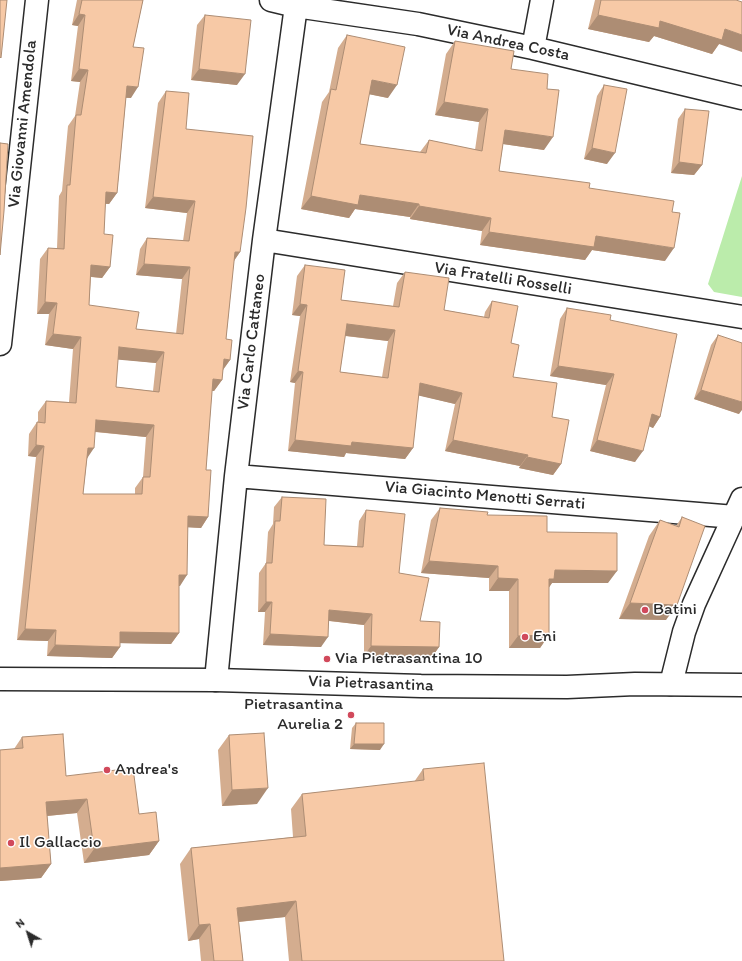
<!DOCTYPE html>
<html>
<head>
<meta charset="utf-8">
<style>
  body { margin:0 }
  #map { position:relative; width:742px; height:961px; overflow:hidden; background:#fff; font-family:Itim,sans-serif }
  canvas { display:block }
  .north { position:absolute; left:8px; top:913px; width:40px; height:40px; -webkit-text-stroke:3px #fff; paint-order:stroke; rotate:321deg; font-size:11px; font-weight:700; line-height:16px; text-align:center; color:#2b2b2b }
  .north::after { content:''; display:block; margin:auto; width:14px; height:18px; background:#2b2b2b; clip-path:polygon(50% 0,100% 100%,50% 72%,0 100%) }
</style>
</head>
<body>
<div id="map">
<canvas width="742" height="961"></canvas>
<div class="north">N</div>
</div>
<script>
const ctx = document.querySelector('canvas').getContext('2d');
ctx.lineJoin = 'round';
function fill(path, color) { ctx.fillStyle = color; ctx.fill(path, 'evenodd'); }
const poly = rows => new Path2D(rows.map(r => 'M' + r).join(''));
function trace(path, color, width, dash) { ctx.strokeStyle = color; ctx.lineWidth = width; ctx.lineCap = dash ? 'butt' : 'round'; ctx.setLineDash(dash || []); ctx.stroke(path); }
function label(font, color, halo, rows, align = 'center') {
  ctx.font = font + ' Itim,sans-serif'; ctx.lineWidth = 3; ctx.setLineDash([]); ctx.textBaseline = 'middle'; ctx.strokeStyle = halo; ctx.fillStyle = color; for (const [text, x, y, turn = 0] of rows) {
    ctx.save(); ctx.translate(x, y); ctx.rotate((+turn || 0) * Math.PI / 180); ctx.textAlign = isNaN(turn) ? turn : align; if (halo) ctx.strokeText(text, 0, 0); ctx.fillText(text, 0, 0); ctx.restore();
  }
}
const green = poly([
  [742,176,742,297,714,292,708,284]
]);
const minor = poly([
  [271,0,296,6,418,24,533,48,742,98],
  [533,48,542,0],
  [264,240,742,317],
  [0,344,37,0],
  [236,476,735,517],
  [216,680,236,476,264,240,296,6],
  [671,684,684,632,694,604,742,499]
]);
const tertiary = poly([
  [0,679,216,680,421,686,567,687,635,684,742,685]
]);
const wall = poly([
  [77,0,143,0,133,47,131,98,126,98,117,193,109,204,105,204,104,234,110,267,102,278,91,277,89,305,136,329,176,334,182,279,136,275,140,249,147,238,183,241,187,213,145,208,158,103,166,91,186,129,240,252,234,260,226,339,230,360,223,370,222,380,214,391,212,391,206,470,208,517,201,528,188,527,179,586,179,633,171,644,120,643,120,647,112,658,47,656,48,641,17,640,36,457,28,456,29,434,37,422,38,423,38,412,46,401,69,402,73,349,45,345,49,314,37,314,40,259,48,248,57,248,59,196,62,191,68,126,75,116,80,82,71,81,78,26,72,25],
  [118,359,156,363,153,391,116,387],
  [95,432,146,437,143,477,135,488,135,494,83,494,87,459],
  [595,0,736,0,719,44,712,54,654,36,649,42,588,29],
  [205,15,237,85,191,80,197,25],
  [347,35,388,98,369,94,360,144,420,152,429,140,475,150,479,122,435,115,446,54,455,41,547,89,544,150,503,144,499,171,589,188,665,261,592,250,585,260,480,245,482,231,410,219,410,217,355,209,349,218,301,209,322,102,329,92,338,48],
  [604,85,607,164,584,159,597,96],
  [685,109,702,165,694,175,671,173,678,119],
  [305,265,341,300,393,306,397,283,405,272,444,310,484,317,485,312,492,301,511,343,513,377,552,417,561,464,553,475,519,468,520,466,445,451,455,404,418,395,413,448,405,459,346,453,344,457,288,451,295,383,290,382,300,316,292,315,297,276],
  [345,336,388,341,382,377,340,372],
  [567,308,610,320,660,417,653,428,649,426,635,462,590,451,606,385,550,376,560,319],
  [718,335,739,414,694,399,711,345],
  [282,497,324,545,357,546,359,521,366,510,399,573,420,621,439,647,432,657,364,656,364,625,329,621,321,647,263,645,265,612,258,612,259,573,266,563,268,532,273,524,274,507],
  [440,508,487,515,547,532,608,583,552,583,549,587,549,635,540,648,509,648,509,591,489,591,489,578,421,573,431,520],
  [682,517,666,620,619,619,649,536,660,520,676,526],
  [356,723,380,750,350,749,352,728],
  [229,735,257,804,222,806,218,750],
  [22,737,66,776,139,814,159,841,149,855,84,863,77,813,47,816,51,864,41,878,0,881,0,750,14,749],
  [423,769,504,961,289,961,285,917,239,922,243,961,201,961,199,939,188,941,180,864,191,848,293,837,291,809,302,794,414,782]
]);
const shadedWall = poly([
  [79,14,85,15,78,26,72,25],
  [598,15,660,21,725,29,742,35,742,52,719,44,712,54,654,36,649,42,588,29],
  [79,69,88,70,80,82,71,81],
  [199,69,245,74,237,85,191,80],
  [372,80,397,85,388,98,363,93],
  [127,86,138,87,131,98,119,97],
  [444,102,488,109,479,122,435,115],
  [505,130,553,137,544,150,496,143],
  [592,148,615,153,607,164,584,159],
  [679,162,702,165,694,175,671,173],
  [106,192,117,193,109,204,98,203],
  [360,195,419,204,410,217,355,209,349,218,301,209,311,196],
  [153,197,195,201,187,213,145,208],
  [419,206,491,218,482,231,410,219],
  [489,232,596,236,674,248,665,261,592,250,585,260,480,245],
  [235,252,240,252,232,264],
  [144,264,190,267,182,279,136,275],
  [91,265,110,267,102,278,84,276],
  [45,302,57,303,49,314,37,314],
  [300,304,307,305,300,316,292,315],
  [347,324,395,330,388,341,339,335],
  [53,334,81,337,73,349,45,345],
  [119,347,164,352,156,363,111,359],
  [224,359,230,360,222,371],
  [558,366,614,374,606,385,550,376],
  [298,371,303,372,295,383,290,382],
  [213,379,222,380,214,391,206,390],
  [420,383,462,393,455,404,412,394],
  [701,390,742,402,742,410,739,414,694,399],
  [652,414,660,417,653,428,644,424],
  [96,420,154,425,146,437,88,431],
  [295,440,352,442,413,448,405,459,346,453,344,457,288,451],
  [453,440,528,455,520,466,445,451],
  [597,440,643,451,635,462,590,451],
  [36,445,44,446,36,457,28,456],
  [88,448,94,448,86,460],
  [527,457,561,464,553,475,519,468],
  [188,516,208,517,201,528,181,527],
  [429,561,498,566,489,578,421,573],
  [555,570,617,571,608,583,552,583,546,592,540,592],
  [179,575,187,575,180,586,171,586],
  [498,578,518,579,509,591,489,591],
  [266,602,272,602,265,612,258,612],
  [630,603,677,605,666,620,619,619],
  [329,610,372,614,364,625,322,620],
  [25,629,56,630,48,641,17,640],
  [120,632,179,633,171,644,112,643],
  [270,634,328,637,321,647,263,645],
  [549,635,540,648,509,648,518,636],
  [55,645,120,647,112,658,47,656],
  [371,646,439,647,432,657,364,656],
  [354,744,384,744,380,750,350,749],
  [268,788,257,804,222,806,232,790],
  [87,799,77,813,36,817,46,802],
  [159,841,149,855,84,863,94,849],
  [51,864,41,878,0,881,0,868],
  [296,901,285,917,227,923,237,908],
  [210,924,199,939,188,941,199,925]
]);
const building = poly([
  [0,0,7,0,1,58,0,57,0,0],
  [82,0,143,0,133,47,144,48,138,87,127,86,117,193,106,192,104,234,113,235,110,267,91,265,89,305,139,312,136,329,183,334,190,267,144,264,147,238,189,241,195,201,153,197,166,91,189,93,186,129,253,136,246,208,240,252,235,252,226,339,232,340,230,360,224,359,222,380,213,379,206,470,211,470,208,517,188,516,187,575,179,575,179,633,120,632,120,647,55,645,56,630,25,629,44,446,36,445,37,422,45,423,46,401,76,403,81,337,53,334,57,303,45,302,48,248,64,249,67,185,70,185,76,115,81,115,88,70,79,69,85,15,79,14,82,0],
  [119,347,164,352,159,392,116,387,119,347],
  [96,420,154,425,150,477,143,477,142,494,83,494,88,448,94,448,96,420],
  [601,0,736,0,742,2,742,35,725,29,722,40,660,21,659,28,598,15,601,0],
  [205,15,251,20,245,74,199,69,205,15],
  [347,35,405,47,397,85,372,80,360,144,426,153,429,140,482,151,488,109,444,102,455,41,514,51,511,69,548,74,547,89,559,90,553,137,505,130,499,171,590,183,589,188,674,201,672,212,680,213,674,248,596,236,594,247,489,232,491,218,419,206,419,204,360,195,358,205,311,196,331,89,336,90,347,35],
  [604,85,627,89,615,153,592,148,604,85],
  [685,109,709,111,702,165,679,162,685,109],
  [0,143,8,144,4,211,0,255,0,143],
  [305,265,345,270,341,300,399,307,405,272,449,278,444,310,489,318,492,301,518,306,511,343,519,345,513,377,557,383,552,417,569,420,561,464,527,457,528,455,453,440,462,393,420,383,413,448,352,442,351,446,295,440,303,372,298,371,307,305,300,304,305,265],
  [347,324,395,330,388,378,340,372,347,324],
  [567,308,611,315,610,320,677,334,660,417,652,414,643,451,597,440,614,374,558,366,567,308],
  [718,335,742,343,742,402,701,390,718,335],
  [282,497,326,499,324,545,363,547,366,510,405,514,399,573,429,578,420,621,440,622,439,647,371,646,372,614,329,610,328,637,270,634,272,602,266,602,266,563,272,563,275,521,280,521,282,497],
  [440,508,488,512,487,515,547,516,547,532,617,533,617,571,555,570,554,579,549,579,549,635,518,636,518,579,498,578,498,566,429,561,440,508],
  [682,517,705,526,677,605,630,603,660,520,679,527,682,517],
  [356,723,384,723,384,744,354,744,356,723],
  [264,733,268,788,232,790,229,735,264,733],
  [63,734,66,776,133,768,139,814,156,812,159,841,94,849,87,799,46,802,51,864,0,868,0,750,23,748,22,737,63,734],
  [484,763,504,961,302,961,296,901,237,908,243,961,214,961,210,924,199,925,191,848,306,836,302,794,424,780,423,769,484,763]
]);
const markers = [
  [645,610,4,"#d1495b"],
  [525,637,4,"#d1495b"],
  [327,659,4,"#d1495b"],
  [351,715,4,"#d1495b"],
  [107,770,4,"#d1495b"],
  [11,843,4,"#d1495b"]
];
const streetNames = [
  ["Via Andrea Costa",508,43,12],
  ["Via Giovanni Amendola",23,124,-84],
  ["Via Fratelli Rosselli",503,279,9],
  ["Via Carlo Cattaneo",252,342,-83],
  ["Via Giacinto Menotti Serrati",485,496,5],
  ["Via Pietrasantina",371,684,2]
];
const poiNames = [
  ["Batini",653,610],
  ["Eni",533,637],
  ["Via Pietrasantina 10",335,659],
  ["Pietrasantina",343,705,"right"],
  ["Aurelia 2",343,725,"right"],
  ["Andrea's",115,770],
  ["Il Gallaccio",19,843]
];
fill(green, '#bbecab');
trace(minor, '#2b2b2b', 25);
trace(tertiary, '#2b2b2b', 25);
trace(minor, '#fff', 22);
trace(tertiary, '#fff', 22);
fill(wall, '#d4ad8f');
fill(shadedWall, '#ad8d74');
fill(building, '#f7c9a6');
trace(building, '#ad8d74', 1);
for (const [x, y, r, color] of markers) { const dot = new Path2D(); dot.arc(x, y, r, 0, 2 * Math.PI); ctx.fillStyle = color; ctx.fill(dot); trace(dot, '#fff', 1.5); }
label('17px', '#2b2b2b', '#fff', streetNames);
label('17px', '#2b2b2b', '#fff', poiNames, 'left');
</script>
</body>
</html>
